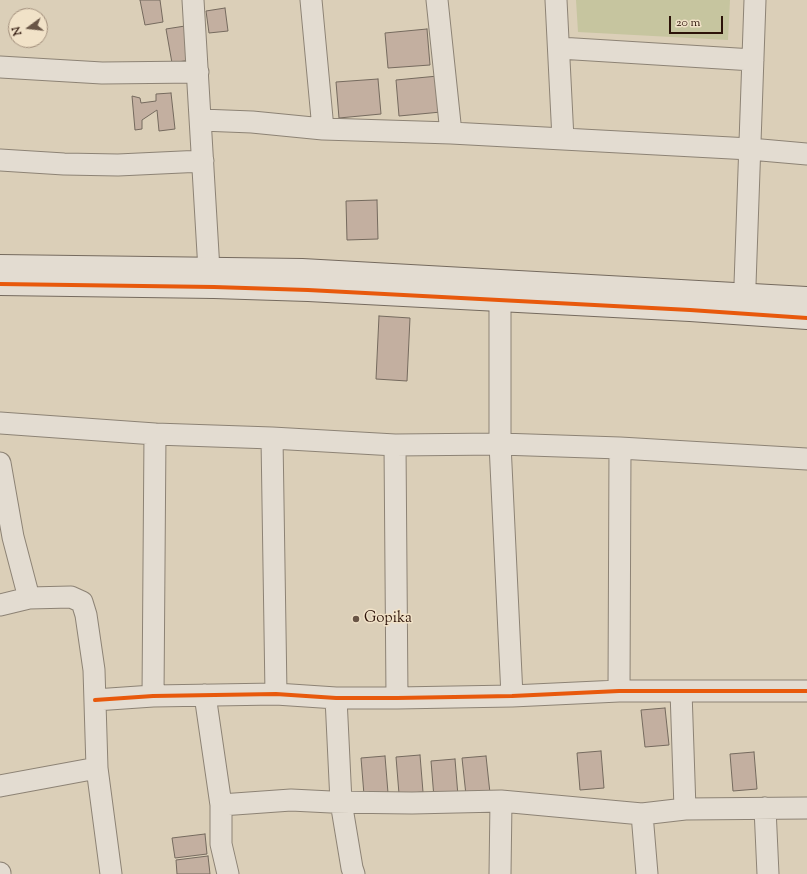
<!DOCTYPE html>
<html>
<head>
<meta charset="utf-8">
<style>
  body { margin:0 }
  #map { position:relative; width:807px; height:874px; overflow:hidden; background:#dbcfb8; font-family:"Sorts Mill Goudy",serif }
  canvas { display:block }
  .north { position:absolute; left:8px; top:8px; width:40px; height:40px; box-sizing:border-box; background:#f1e2c8; border:1px solid #a28f7c; border-radius:50%; rotate:255deg; font-size:11px; font-weight:700; line-height:16px; text-align:center; color:#2c1309 }
  .north::after { content:''; display:block; margin:auto; width:14px; height:18px; background:#695546; clip-path:polygon(50% 0,100% 100%,50% 72%,0 100%) }
  .scale { position:absolute; left:669px; top:16px; width:54px; height:18px; box-sizing:border-box; border:2px solid #2c1309; border-top:0; padding-left:5px; font-size:12px; line-height:14px; white-space:nowrap; color:#2c1309; -webkit-text-stroke:3px #f1e2c8; paint-order:stroke }
</style>
</head>
<body>
<div id="map">
<canvas width="807" height="874"></canvas>
<div class="north">N</div>
<div class="scale">20 m</div>
</div>
<script>
const ctx = document.querySelector('canvas').getContext('2d');
ctx.lineJoin = 'round';
function fill(path, color) { ctx.fillStyle = color; ctx.fill(path, 'evenodd'); }
const poly = rows => new Path2D(rows.map(r => 'M' + r).join(''));
function trace(path, color, width, dash) { ctx.strokeStyle = color; ctx.lineWidth = width; ctx.lineCap = dash ? 'butt' : 'round'; ctx.setLineDash(dash || []); ctx.stroke(path); }
function label(font, color, halo, rows, align = 'center') {
  ctx.font = font + ' "Sorts Mill Goudy",serif'; ctx.lineWidth = 3; ctx.setLineDash([]); ctx.textBaseline = 'middle'; ctx.strokeStyle = halo; ctx.fillStyle = color; for (const [text, x, y, turn = 0] of rows) {
    ctx.save(); ctx.translate(x, y); ctx.rotate((+turn || 0) * Math.PI / 180); ctx.textAlign = isNaN(turn) ? turn : align; if (halo) ctx.strokeText(text, 0, 0); ctx.fillText(text, 0, 0); ctx.restore();
  }
}
const green = poly([
  [576,0,730,0,728,40,578,32]
]);
const building = poly([
  [140,0,160,0,163,22,145,25,140,0],
  [225,8,228,31,209,33,206,11,225,8],
  [185,26,190,60,172,63,166,29,185,26],
  [427,29,430,65,388,68,385,33,427,29],
  [438,76,441,112,399,116,396,80,438,76],
  [378,79,381,114,339,118,336,82,378,79],
  [171,93,175,129,159,131,157,110,142,120,142,129,135,130,132,96,140,98,141,103,156,101,156,94,171,93],
  [377,200,378,239,347,240,346,201,377,200],
  [379,316,410,318,407,381,376,379,379,316],
  [665,708,669,745,645,747,641,710,665,708],
  [601,751,604,788,580,790,577,753,601,751],
  [754,752,757,789,733,791,730,754,754,752],
  [420,755,423,792,399,794,396,757,420,755],
  [385,756,388,793,364,795,361,758,385,756],
  [486,756,490,793,466,795,462,758,486,756],
  [455,759,458,796,434,798,431,761,455,759],
  [205,834,207,854,175,858,172,838,205,834],
  [208,856,210,874,177,874,176,860,208,856]
]);
const street = poly([
  [193,0,210,287],
  [311,0,323,129],
  [437,0,451,133],
  [556,0,563,139],
  [559,48,753,60],
  [0,67,102,73,198,72],
  [201,120,252,122,323,129,451,133,750,149,807,154],
  [0,160,64,164,118,165,203,161],
  [500,283,500,444,512,696],
  [744,313,755,0],
  [0,423,155,434],
  [272,438,395,445,500,444,620,448,807,459],
  [395,445,397,698],
  [0,463,13,537,29,598],
  [0,605,29,598,71,597,82,602,86,615,94,670,97,768,111,874],
  [619,691,620,448],
  [681,691,685,809],
  [205,695,221,805,291,800,331,802,412,803,501,801,642,814,685,809,807,808],
  [153,696,155,434,272,438,276,694],
  [336,698,341,802,352,868,354,874],
  [95,700,153,696,276,694,336,698,397,698,512,696,619,691,807,691],
  [0,786,97,768],
  [221,805,221,844,228,874],
  [765,808,768,874],
  [642,814,647,874],
  [0,873,0,874],
  [500,874,501,801]
]);
const secondary = poly([
  [0,266,302,270,807,298],
  [0,284,214,287,308,290,690,310,807,318]
]);
const cycleway = poly([
  [0,284,214,287,308,290,690,310,807,318],
  [95,700,153,696,276,694,336,698,397,698,512,696,619,691,807,691]
]);
const markers = [
  [356,619,4,"#695546"]
];
const poiNames = [
  ["Gopika",364,619]
];
fill(green, '#c6c59f');
fill(building, '#c3afa0');
trace(building, '#756a5e', 1);
trace(street, '#8d8375', 23);
trace(secondary, '#756a5e', 24);
trace(street, '#e3dcd1', 21);
trace(secondary, '#e3dcd1', 22);
trace(cycleway, '#e8590c', 4);
for (const [x, y, r, color] of markers) { const dot = new Path2D(); dot.arc(x, y, r, 0, 2 * Math.PI); ctx.fillStyle = color; ctx.fill(dot); trace(dot, '#f1e2c8', 1.5); }
label('15px', '#2c1309', '#f1e2c8', poiNames, 'left');
</script>
</body>
</html>
